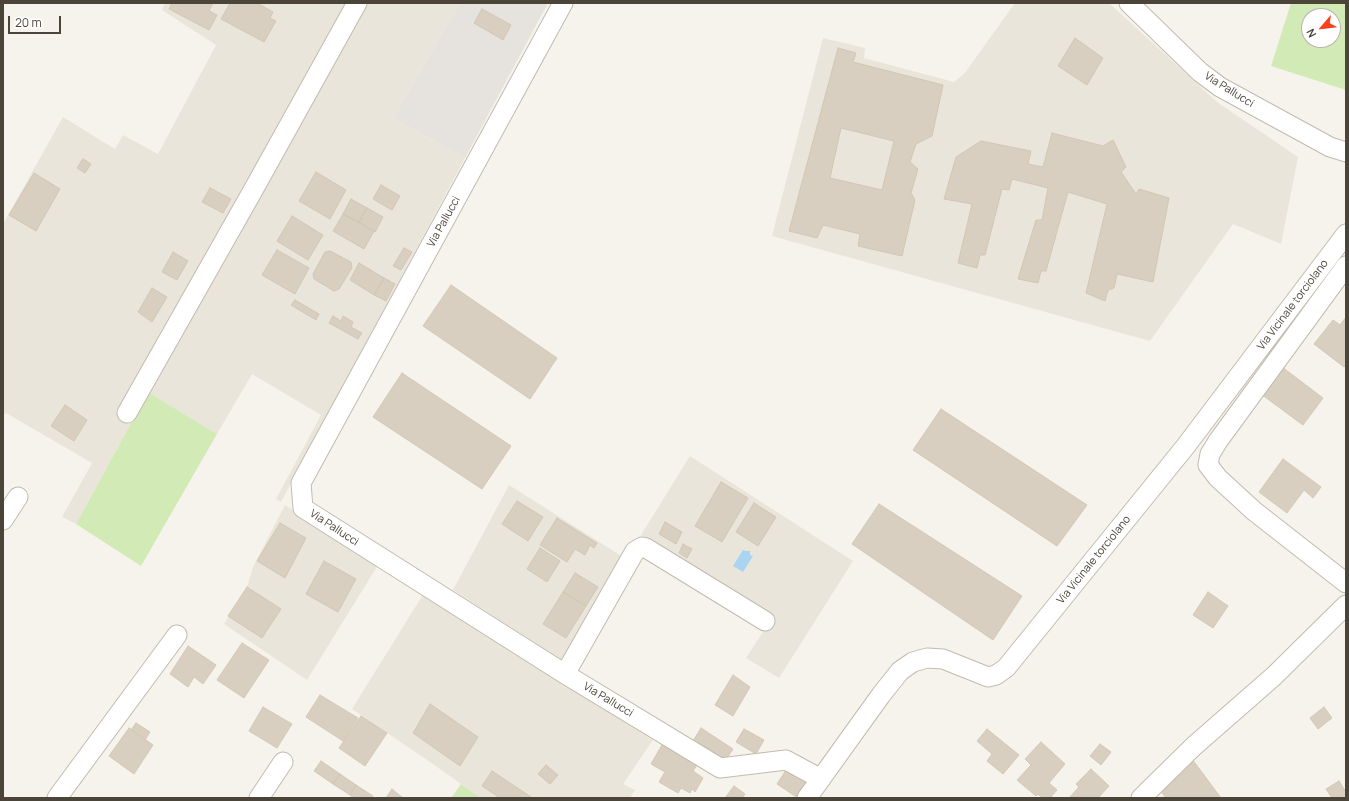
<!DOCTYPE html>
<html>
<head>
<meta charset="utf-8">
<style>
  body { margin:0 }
  #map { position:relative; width:1349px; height:801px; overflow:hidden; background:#f6f3ec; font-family:Manrope,sans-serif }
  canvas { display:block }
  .frame { position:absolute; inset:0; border:4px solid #4b4439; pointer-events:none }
  .north { position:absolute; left:1301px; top:8px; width:40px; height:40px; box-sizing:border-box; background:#fff; border:1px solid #b7b4b0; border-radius:50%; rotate:242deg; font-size:11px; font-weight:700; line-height:16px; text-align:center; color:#4b4439 }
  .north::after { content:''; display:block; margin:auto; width:14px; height:18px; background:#fc3f1d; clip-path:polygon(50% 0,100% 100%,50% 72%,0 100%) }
  .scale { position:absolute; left:8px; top:16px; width:53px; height:18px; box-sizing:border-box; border:2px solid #4b4439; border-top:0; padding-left:5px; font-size:12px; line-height:14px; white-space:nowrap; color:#4b4439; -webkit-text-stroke:3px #fff; paint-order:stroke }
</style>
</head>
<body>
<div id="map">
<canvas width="1349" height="801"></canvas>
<div class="frame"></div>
<div class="north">N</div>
<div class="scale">20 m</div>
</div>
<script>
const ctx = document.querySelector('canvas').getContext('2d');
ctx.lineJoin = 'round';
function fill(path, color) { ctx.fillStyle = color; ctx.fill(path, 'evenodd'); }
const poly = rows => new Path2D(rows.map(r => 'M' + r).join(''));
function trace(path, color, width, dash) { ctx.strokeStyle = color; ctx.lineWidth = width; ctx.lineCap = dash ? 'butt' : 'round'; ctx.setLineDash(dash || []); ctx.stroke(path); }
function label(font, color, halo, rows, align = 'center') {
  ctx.font = font + ' Manrope,sans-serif'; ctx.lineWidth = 3; ctx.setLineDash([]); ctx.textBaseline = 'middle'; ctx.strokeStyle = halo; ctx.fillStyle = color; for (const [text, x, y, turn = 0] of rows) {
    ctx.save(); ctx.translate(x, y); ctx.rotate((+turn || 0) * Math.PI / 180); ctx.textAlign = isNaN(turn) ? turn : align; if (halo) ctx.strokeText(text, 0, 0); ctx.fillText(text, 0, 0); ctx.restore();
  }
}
const residential = poly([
  [165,3,460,3,393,118,465,158,281,502,276,499,321,415,252,374,217,434,148,392,76,524,62,517,92,463,6,413,3,416,3,224,63,117,115,149,123,135,158,154,216,45,162,10],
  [1015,3,1109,3,1217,102,1298,157,1281,244,1233,224,1150,341,772,236,823,38,865,48,864,58,954,82,964,74],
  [690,456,853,561,779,678,746,658,772,618,641,535],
  [509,485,623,557,563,661,453,590],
  [285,505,378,565,307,680,224,624,247,587,253,567],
  [424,593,653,740,623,784,635,790,630,798,481,798,430,762,352,709]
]);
const industrial = poly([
  [460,3,548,3,465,158,393,118]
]);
const green = poly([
  [1291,3,1346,3,1346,90,1271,66],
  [1309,16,1333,16,1333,40,1309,40],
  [148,392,217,434,141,566,76,524],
  [461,784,478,796,481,798,451,798]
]);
const water = poly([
  [743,550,745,551,750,551,750,555,753,556,743,572,733,566]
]);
const building = poly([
  [172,3,213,3,209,11,217,15,209,30,169,9,172,3],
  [230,3,257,3,273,12,270,18,276,21,264,42,221,19,230,3],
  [482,9,511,25,503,40,474,23,482,9],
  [1075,38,1103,58,1087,85,1058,66,1075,38],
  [838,48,856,53,853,62,943,85,932,136,916,144,910,162,918,169,911,193,915,200,902,256,858,246,860,234,823,225,817,238,789,231,838,48],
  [841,128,894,141,882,190,830,178,841,128],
  [1052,133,1103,146,1113,140,1126,167,1121,172,1136,194,1139,189,1169,198,1153,282,1117,274,1114,288,1108,290,1105,301,1086,293,1107,204,1068,192,1046,271,1041,271,1038,283,1018,279,1036,220,1042,220,1048,188,1012,179,1009,190,1002,189,985,255,980,255,977,268,958,263,972,204,944,199,956,157,981,141,1031,151,1028,164,1043,167,1052,133],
  [83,159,91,164,85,173,77,168,83,159],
  [316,172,346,190,330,219,299,201,316,172],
  [34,173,60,189,36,231,9,215,34,173],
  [381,185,400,196,392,210,373,199,381,185],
  [210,188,231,199,223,213,202,202,210,188],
  [351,199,367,208,359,222,343,214,351,199],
  [367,208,383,217,375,232,359,222,367,208],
  [343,214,374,231,364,249,333,231,343,214],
  [292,216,323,235,308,260,277,241,292,216],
  [404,248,412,252,401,270,393,266,404,248],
  [277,250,309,268,295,294,262,275,277,250],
  [330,251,351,262,352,268,339,289,334,291,314,279,313,274,325,252,330,251],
  [173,252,188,261,177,280,162,272,173,252],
  [359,263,384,278,374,295,350,280,359,263],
  [384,278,395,284,386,301,374,295,384,278],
  [451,285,557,358,530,399,423,326,451,285],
  [152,288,167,297,152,322,138,312,152,288],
  [295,300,319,314,316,320,291,305,295,300],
  [333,316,341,321,343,316,353,322,351,327,362,333,358,339,329,323,333,316],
  [1346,317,1346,365,1344,367,1314,344,1333,320,1340,325,1346,317],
  [1282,367,1323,398,1303,425,1261,394,1282,367],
  [402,373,511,446,482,489,373,417,402,373],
  [65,405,87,420,74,441,51,426,65,405],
  [941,409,1087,505,1057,546,913,450,941,409],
  [1283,459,1321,487,1313,498,1304,490,1287,513,1259,492,1283,459],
  [721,482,748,498,722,542,695,526,721,482],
  [517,501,543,517,528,541,502,524,517,501],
  [754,503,776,517,758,546,736,532,754,503],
  [879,504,1022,596,993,640,852,544,879,504],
  [557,518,597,543,594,548,590,545,585,555,575,549,567,562,540,545,557,518],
  [665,522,682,532,676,544,659,534,665,522],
  [280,523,306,538,285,578,257,561,280,523],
  [683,544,692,549,687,558,679,553,683,544],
  [540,548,560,561,547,582,527,569,540,548],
  [324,561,356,579,338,612,306,594,324,561],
  [575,573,598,587,586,606,563,592,575,573],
  [247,587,281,609,262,638,228,616,247,587],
  [563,592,586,606,566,638,543,624,563,592],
  [1208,592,1228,606,1213,628,1193,615,1208,592],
  [242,643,269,660,244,698,217,680,242,643],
  [188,646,216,665,203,684,194,677,188,687,170,674,188,646],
  [733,675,750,687,733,716,715,705,733,675],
  [320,695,358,718,343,741,306,717,320,695],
  [430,704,478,737,460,766,413,733,430,704],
  [263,707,292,724,277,748,249,731,263,707],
  [1324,707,1332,718,1318,729,1310,718,1324,707],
  [361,716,387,733,365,766,339,748,361,716],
  [136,723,150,732,145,740,131,730,136,723],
  [129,728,153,745,134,774,109,756,129,728],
  [701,728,733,749,725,761,693,741,701,728],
  [744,729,764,740,756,754,736,742,744,729],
  [987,729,1019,755,1003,774,987,761,992,754,977,741,987,729],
  [1041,742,1065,764,1049,783,1057,790,1050,798,1042,798,1038,794,1036,796,1017,780,1031,765,1025,759,1041,742],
  [1100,744,1111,752,1101,765,1090,756,1100,744],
  [662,745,697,765,693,771,703,778,695,792,692,789,690,793,681,788,678,793,659,782,665,772,651,764,662,745],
  [1192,759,1221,798,1166,798,1157,786,1192,759],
  [321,761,340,774,333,784,314,771,321,761],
  [546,765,558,775,550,784,538,774,546,765],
  [788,767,812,783,798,798,777,784,788,767],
  [1091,769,1109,786,1098,798,1069,798,1079,787,1076,784,1091,769],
  [492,771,531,797,531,798,500,798,482,786,492,771],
  [340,774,356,785,350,795,333,784,340,774],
  [1339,781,1346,792,1346,798,1332,798,1326,789,1339,781],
  [356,785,373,796,372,798,354,798,350,795,356,785],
  [734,786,745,794,742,798,725,798,734,786],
  [392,789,403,798,386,798,392,789]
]);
const minor = poly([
  [563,3,301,483,303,508,565,674,720,768,786,760,821,779],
  [1129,3,1200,72,1220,87,1330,147,1346,152],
  [1346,266,1218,441,1210,454,1208,465,1218,478,1254,511,1346,583],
  [127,413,256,185,357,3],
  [3,520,18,497],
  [565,674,635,551,642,547,646,548,765,621],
  [57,798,177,635],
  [259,798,283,762],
  [807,798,881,695,900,671,913,662,927,658,943,659,988,677,996,675,1006,668,1185,447,1346,234],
  [1141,798,1194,746,1274,676,1346,605]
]);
const streetNames = [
  ["Via Pallucci",1229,90,32],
  ["Via Pallucci",444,222,-61],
  ["Via Vicinale torciolano",1293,305,-53],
  ["Via Pallucci",334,528,33],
  ["Via Vicinale torciolano",1094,560,-51],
  ["Via Pallucci",608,700,31]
];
fill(residential, '#eae5da');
fill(industrial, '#e6e2dd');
fill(green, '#d2eab5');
fill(water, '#a9d4f2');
fill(building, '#d8cfc1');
trace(building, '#d3c7b4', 1);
trace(minor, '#c2bbae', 21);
trace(minor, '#fff', 19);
label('11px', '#4b4439', '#fff', streetNames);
</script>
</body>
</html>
